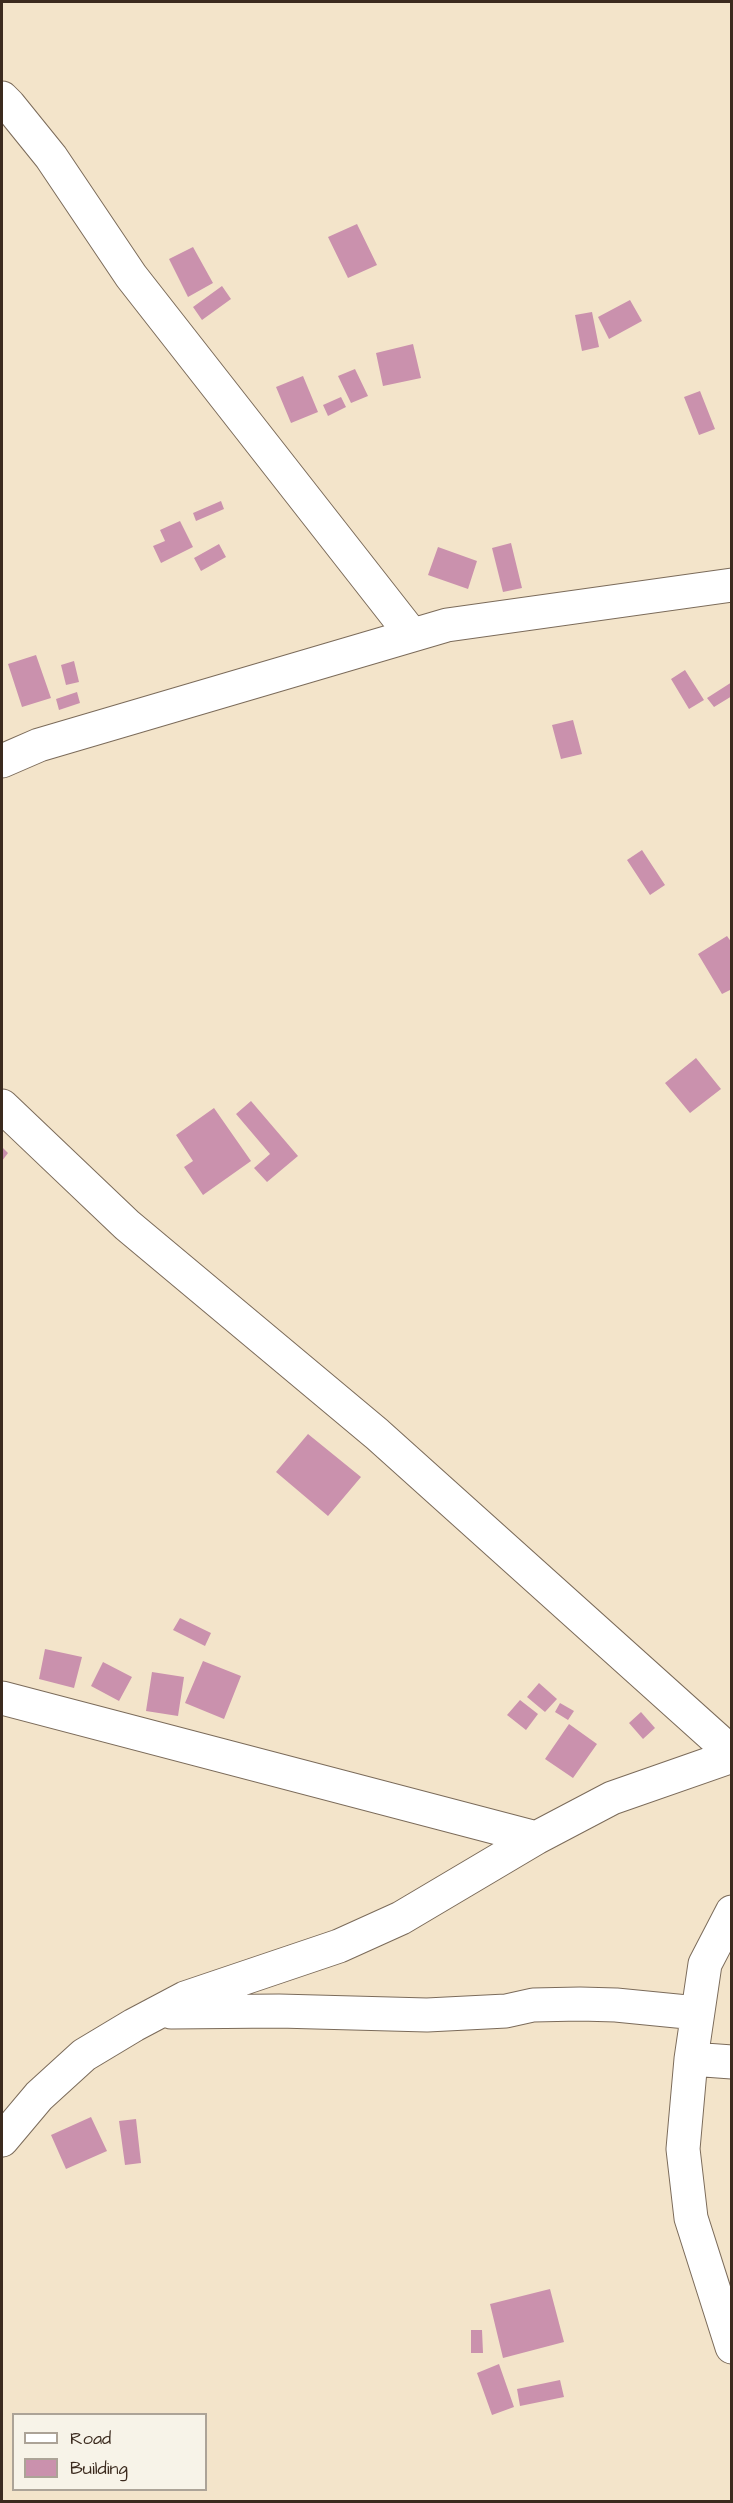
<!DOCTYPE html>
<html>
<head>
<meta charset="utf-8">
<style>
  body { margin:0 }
  #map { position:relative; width:733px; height:2503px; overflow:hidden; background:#f3e4ca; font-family:"Architects Daughter",sans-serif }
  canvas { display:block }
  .frame { position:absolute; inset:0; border:3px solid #3b2a1e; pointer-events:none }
  .legend { position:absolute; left:12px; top:2413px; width:195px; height:78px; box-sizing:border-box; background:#f7f3e8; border:2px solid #aca397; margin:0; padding:8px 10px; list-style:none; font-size:18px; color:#3b2a1e }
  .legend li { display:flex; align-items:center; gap:12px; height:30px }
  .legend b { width:30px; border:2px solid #aca397 }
</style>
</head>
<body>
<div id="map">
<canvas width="733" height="2503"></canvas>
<div class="frame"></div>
<ul class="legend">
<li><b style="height:8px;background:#fff"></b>Road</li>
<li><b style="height:16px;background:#ca91ad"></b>Building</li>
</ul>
</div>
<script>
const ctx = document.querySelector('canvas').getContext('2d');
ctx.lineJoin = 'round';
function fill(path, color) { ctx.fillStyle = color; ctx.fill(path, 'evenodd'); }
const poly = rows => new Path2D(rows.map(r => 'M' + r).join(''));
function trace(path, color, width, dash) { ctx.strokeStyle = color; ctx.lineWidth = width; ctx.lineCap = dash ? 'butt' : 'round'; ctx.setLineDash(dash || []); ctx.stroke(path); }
const building = poly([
  [357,224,377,265,348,278,328,237],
  [193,247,213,283,188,297,169,259],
  [222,286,231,299,202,320,193,307],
  [630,300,642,321,609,339,598,317],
  [592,312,599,347,582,351,575,315],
  [413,344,421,378,383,386,376,353],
  [355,369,368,396,351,403,338,376],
  [303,376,318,412,291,423,276,387],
  [700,391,715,429,699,435,684,397],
  [341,397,346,407,328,416,323,405],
  [221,501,224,509,196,521,193,513],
  [180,521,193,547,161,563,153,546,165,541,160,530],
  [511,543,522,588,503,592,492,548],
  [219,544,226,557,201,571,194,558],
  [438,547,477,561,468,589,428,575],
  [36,655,51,698,22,707,8,664],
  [74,661,79,682,66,685,61,665],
  [685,670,704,700,689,709,671,679],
  [732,682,732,696,714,707,707,698],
  [77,692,80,703,59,710,56,699],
  [573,720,582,754,561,759,552,725],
  [642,850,665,885,650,895,627,860],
  [727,936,732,943,732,989,722,994,698,954],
  [696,1058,721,1089,690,1113,665,1083],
  [251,1101,298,1156,267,1182,254,1168,270,1154,236,1114],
  [214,1108,251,1161,203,1195,184,1167,193,1161,176,1135],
  [2,1147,8,1153,2,1161],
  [308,1434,361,1477,328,1516,276,1472],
  [180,1618,211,1633,205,1646,173,1630],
  [45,1649,82,1657,74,1688,39,1679],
  [203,1661,241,1676,224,1719,185,1703],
  [103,1662,132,1677,119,1701,91,1686],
  [152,1672,184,1677,178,1716,146,1711],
  [539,1683,557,1699,545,1712,527,1697],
  [520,1700,538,1714,526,1730,507,1715],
  [560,1703,574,1711,568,1720,555,1712],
  [641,1712,655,1728,643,1739,629,1723],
  [569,1724,597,1744,573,1778,545,1759],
  [91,2117,107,2151,66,2169,51,2135],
  [136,2119,141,2163,125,2165,119,2121],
  [550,2289,564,2342,503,2358,490,2304],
  [471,2330,482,2330,483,2353,471,2353],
  [499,2364,514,2407,492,2415,477,2373],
  [560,2380,564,2397,520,2406,517,2389]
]);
const minor = poly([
  [2,98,9,105,51,157,131,276,412,635],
  [2,761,39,745,447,625,732,585],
  [2,1106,127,1225,377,1434,732,1753],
  [2,1698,536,1838],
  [732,1912,705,1964,691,2059,683,2149,691,2218,732,2347],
  [171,2012,279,2011,427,2015,506,2011,533,2005,580,2004,616,2005,697,2013],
  [691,2059,732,2062],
  [2,2140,39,2096,84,2055,134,2025,185,1998,339,1946,401,1918,536,1838,612,1798,732,1756]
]);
fill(building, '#ca91ad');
trace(minor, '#7b6b5a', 35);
trace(minor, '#fff', 33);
</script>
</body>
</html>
